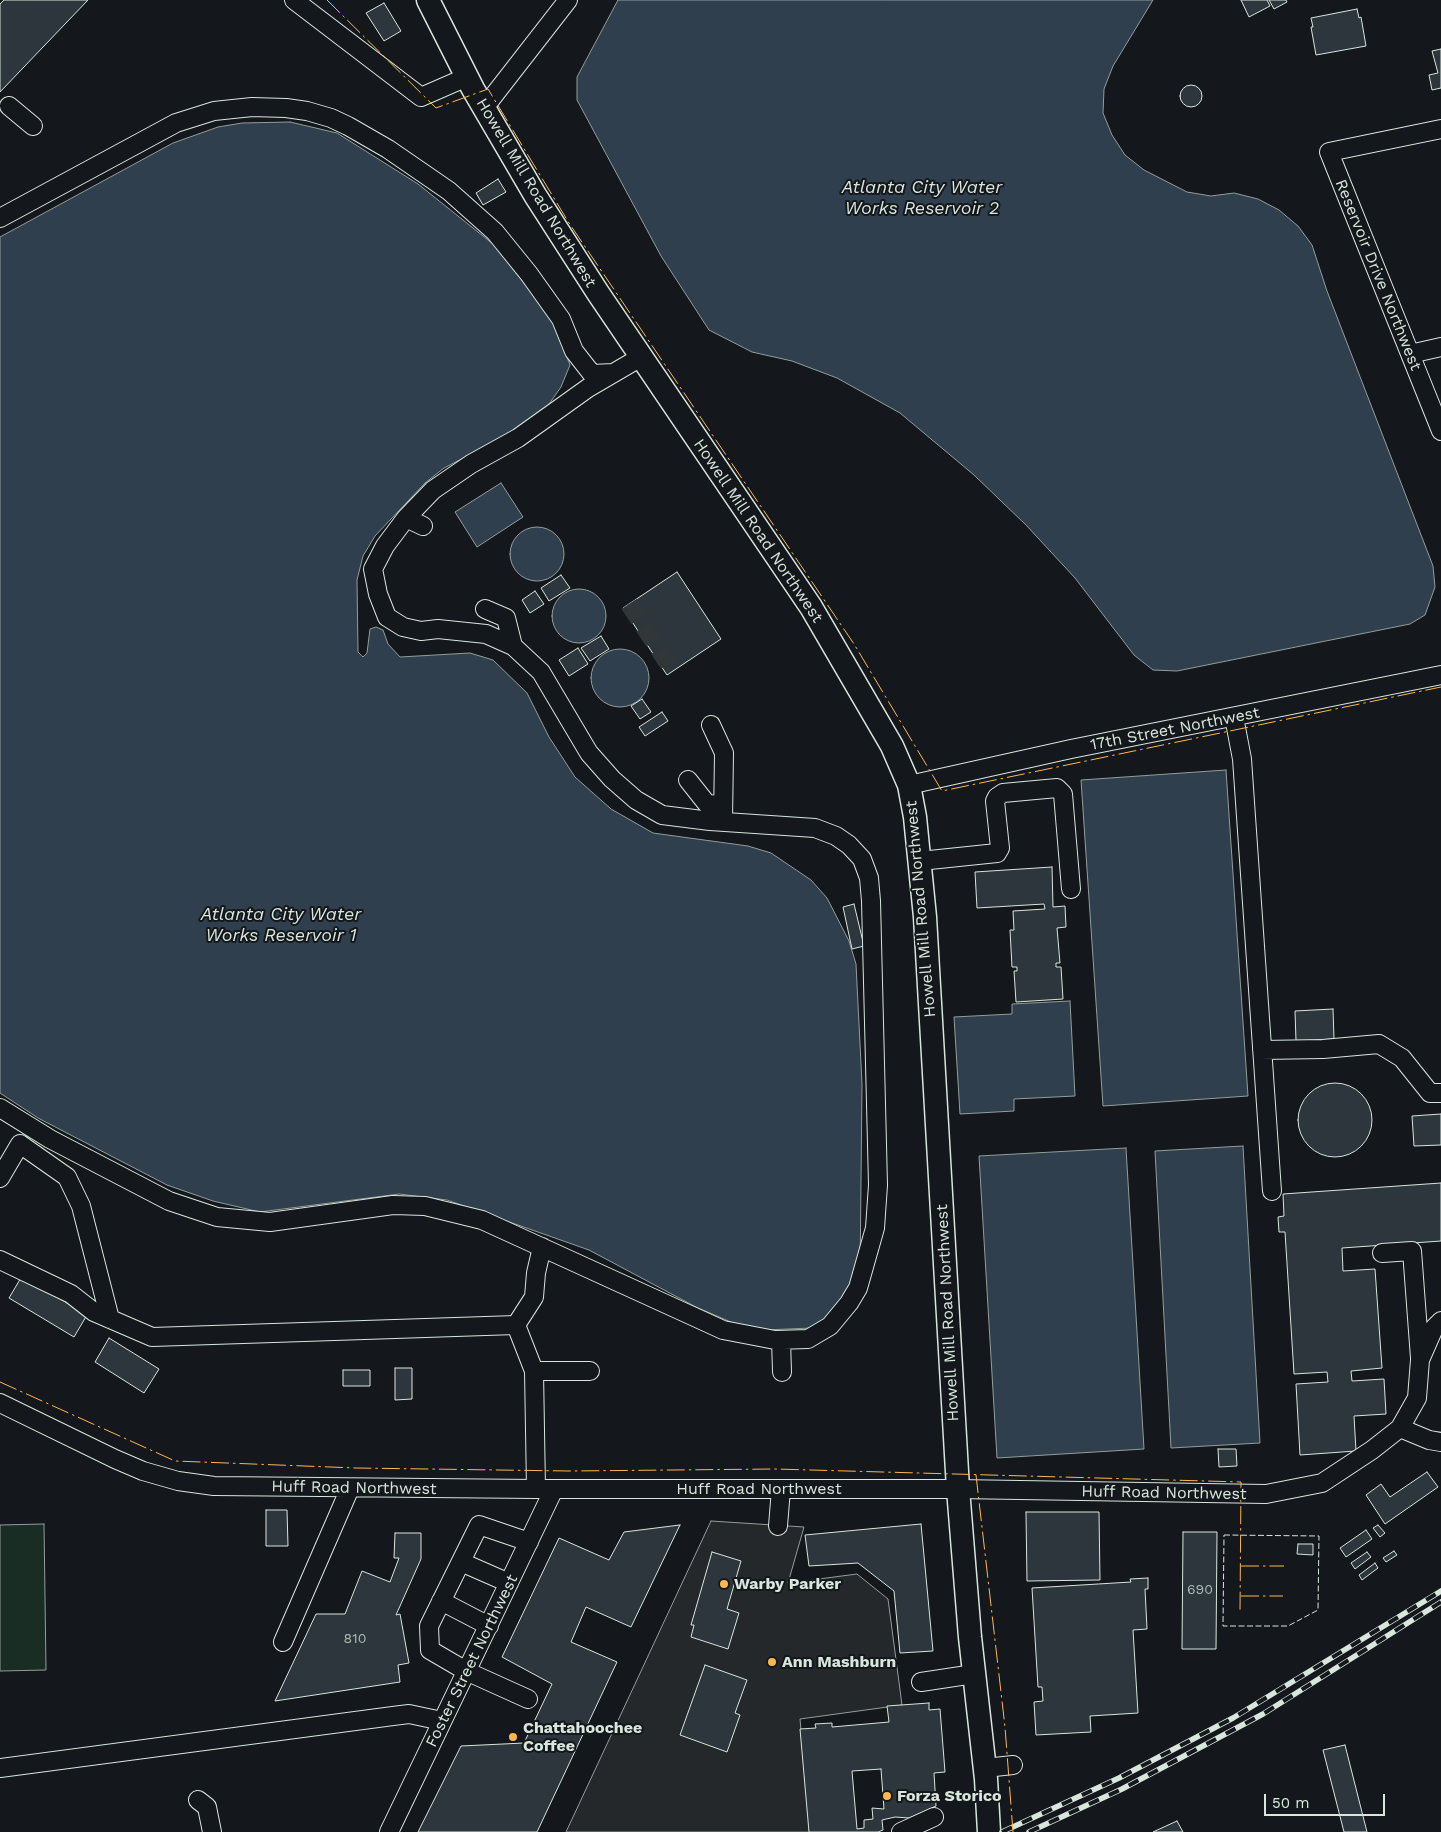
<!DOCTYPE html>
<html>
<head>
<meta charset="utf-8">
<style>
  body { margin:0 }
  #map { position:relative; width:1441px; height:1832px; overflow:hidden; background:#14181c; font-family:"Work Sans",sans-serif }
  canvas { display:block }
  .scale { position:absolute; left:1264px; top:1794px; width:121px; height:22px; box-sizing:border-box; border:2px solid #d8e6dc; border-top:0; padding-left:6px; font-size:15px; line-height:18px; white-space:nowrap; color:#d8e6dc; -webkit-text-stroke:4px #14181c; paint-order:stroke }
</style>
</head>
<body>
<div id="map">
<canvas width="1441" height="1832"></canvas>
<div class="scale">50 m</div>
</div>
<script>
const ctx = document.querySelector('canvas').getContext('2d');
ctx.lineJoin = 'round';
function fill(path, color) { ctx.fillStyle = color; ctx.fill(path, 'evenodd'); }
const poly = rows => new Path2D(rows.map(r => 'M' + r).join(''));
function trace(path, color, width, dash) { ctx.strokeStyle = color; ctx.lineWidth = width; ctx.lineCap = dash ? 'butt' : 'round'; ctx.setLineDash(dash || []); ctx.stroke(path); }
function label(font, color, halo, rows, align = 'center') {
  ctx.font = font + ' "Work Sans",sans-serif'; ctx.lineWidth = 4; ctx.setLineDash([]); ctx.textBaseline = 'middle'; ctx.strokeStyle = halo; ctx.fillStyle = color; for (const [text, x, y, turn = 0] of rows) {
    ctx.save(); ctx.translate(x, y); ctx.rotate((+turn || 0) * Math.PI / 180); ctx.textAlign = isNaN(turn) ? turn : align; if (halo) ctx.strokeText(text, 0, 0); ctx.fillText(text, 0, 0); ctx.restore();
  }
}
const green = poly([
  [44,1524,46,1670,0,1671,0,1525,44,1524]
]);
const parking = poly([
  [711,1521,804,1527,788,1583,857,1574,888,1599,902,1705,800,1719,810,1832,566,1832,711,1521]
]);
const water = poly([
  [618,0,1153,0,1113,66,1104,89,1103,113,1112,135,1125,155,1144,170,1187,192,1211,196,1234,193,1258,199,1279,210,1298,226,1312,245,1327,291,1433,566,1435,587,1425,615,1410,624,1177,671,1153,670,1134,655,1075,578,1026,525,974,475,900,413,837,378,792,361,752,352,709,330,661,256,577,100,577,77,618,0],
  [290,122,337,133,418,184,493,244,553,320,570,365,561,387,547,407,508,435,444,468,425,483,375,536,363,556,357,580,358,652,363,657,367,653,370,629,376,627,383,630,388,644,400,657,470,653,493,660,527,693,549,737,575,777,611,809,653,833,748,846,771,853,811,880,827,898,849,941,856,964,862,1084,860,1277,833,1317,812,1328,764,1330,740,1326,696,1307,589,1250,447,1200,399,1194,260,1212,213,1201,167,1185,38,1118,0,1093,0,237,173,143,218,127,242,123,290,122],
  [501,483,523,517,477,547,455,512,501,483],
  '510 554a27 27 0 1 1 54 0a27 27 0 1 1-54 0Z',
  '552 616a27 27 0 1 1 54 0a27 27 0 1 1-54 0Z',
  '591 678a29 29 0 1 1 58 0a29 29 0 1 1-58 0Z',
  [1226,770,1248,1096,1103,1106,1081,780,1226,770],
  [1070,1001,1075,1096,1014,1099,1014,1111,960,1114,954,1017,1012,1014,1012,1004,1070,1001],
  [1243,1146,1260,1443,1171,1448,1155,1151,1243,1146],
  [1126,1148,1144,1449,997,1458,979,1156,1126,1148]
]);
const building = poly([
  [4,0,88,0,0,92,0,4,4,0],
  [1241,0,1267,0,1270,6,1249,17,1241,0],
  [1269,0,1286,0,1287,2,1274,9,1269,0],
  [384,3,401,31,384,41,366,13,384,3],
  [1357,9,1359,18,1361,17,1366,46,1316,55,1311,27,1313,27,1311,18,1357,9],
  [1441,49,1441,88,1432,90,1429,75,1438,73,1432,51,1441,49],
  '1180 96a11 11 0 1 1 22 0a11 11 0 1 1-22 0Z',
  [498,179,506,192,483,205,476,193,498,179],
  [677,572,721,639,667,675,623,608,677,572],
  [561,575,570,588,549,601,541,588,561,575],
  [535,591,544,604,530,613,522,600,535,591],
  [601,636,609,649,590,661,581,648,601,636],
  [578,648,588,664,569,676,559,660,578,648],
  [642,699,651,712,640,719,631,706,642,699],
  [662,712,668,721,645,736,639,727,662,712],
  [1052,867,1053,907,1065,906,1066,927,1057,928,1060,963,1056,963,1056,967,1061,967,1063,999,1016,1002,1014,971,1017,971,1017,967,1012,967,1010,930,1014,930,1013,911,1045,909,1044,904,977,908,975,872,1052,867],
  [854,904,864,946,852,949,843,907,854,904],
  [1333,1009,1334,1039,1296,1041,1295,1011,1333,1009],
  '1298 1120a37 37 0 1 1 74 0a37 37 0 1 1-74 0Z',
  [1441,1114,1441,1145,1414,1146,1412,1116,1441,1114],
  [1441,1183,1441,1241,1342,1248,1343,1271,1375,1269,1382,1368,1351,1371,1352,1381,1384,1379,1386,1414,1354,1416,1356,1451,1300,1455,1296,1384,1328,1382,1327,1372,1294,1374,1285,1232,1279,1232,1278,1217,1284,1216,1283,1194,1441,1183],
  [22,1276,87,1315,74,1337,9,1298,22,1276],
  [109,1338,159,1369,144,1393,95,1362,109,1338],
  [395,1368,412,1368,412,1399,395,1400,395,1368],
  [343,1370,370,1370,370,1386,343,1386,343,1370],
  [1218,1449,1236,1449,1237,1466,1219,1467,1218,1449],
  [1427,1472,1438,1487,1385,1524,1366,1495,1381,1484,1390,1497,1427,1472],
  [266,1510,287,1510,288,1546,266,1546,266,1510],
  [1026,1512,1099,1512,1100,1580,1027,1581,1026,1512],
  [921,1524,933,1651,900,1653,894,1591,858,1563,809,1566,805,1535,921,1524],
  [680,1525,631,1627,586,1607,571,1642,617,1662,537,1832,418,1832,461,1746,524,1743,552,1684,502,1657,559,1538,609,1560,624,1532,680,1525],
  [1378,1525,1385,1533,1380,1537,1373,1528,1378,1525],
  [1366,1530,1372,1539,1346,1557,1340,1548,1366,1530],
  [1183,1532,1217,1532,1216,1649,1182,1649,1183,1532],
  [395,1533,421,1533,421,1559,396,1615,400,1614,409,1663,398,1665,400,1682,275,1701,316,1614,345,1614,362,1571,390,1582,399,1558,394,1558,395,1533],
  [1298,1544,1313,1544,1313,1555,1297,1554,1298,1544],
  [1394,1551,1397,1555,1386,1562,1383,1558,1394,1551],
  [712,1552,741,1561,727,1609,739,1613,728,1649,691,1637,694,1625,691,1625,712,1552],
  [1367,1552,1371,1557,1355,1569,1351,1563,1367,1552],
  [1375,1563,1378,1568,1362,1580,1359,1575,1375,1563],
  [1148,1578,1148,1589,1145,1589,1147,1629,1133,1630,1138,1713,1090,1716,1091,1732,1036,1735,1034,1702,1043,1701,1042,1687,1038,1687,1032,1588,1131,1582,1130,1579,1148,1578],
  [705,1665,747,1680,735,1713,740,1715,727,1752,680,1735,705,1665],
  [929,1703,929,1710,940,1709,945,1772,934,1773,936,1806,909,1818,895,1817,882,1820,883,1830,878,1832,809,1832,800,1729,816,1728,815,1724,832,1723,832,1727,889,1722,887,1706,929,1703],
  [881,1769,884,1809,872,1808,873,1819,864,1820,864,1828,857,1829,852,1771,881,1769],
  [1345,1745,1367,1832,1344,1832,1323,1750,1345,1745],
  [1177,1821,1183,1832,1153,1832,1177,1821]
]);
const minorTunnel = poly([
  [629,604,673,671]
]);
const minor = poly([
  [294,0,421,97,467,77],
  [9,106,33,126],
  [484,108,568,0],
  [1441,129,1329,152,1441,431],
  [0,218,176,123,214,111,252,107,286,108,307,111,331,118,348,126,388,149,449,191,495,232,529,274,561,319,574,351,592,374,613,373],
  [1410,354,1441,347],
  [406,518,423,526],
  [485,609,506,618,513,646],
  [1234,717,1242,759,1272,1191],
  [711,725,724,753,723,821],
  [688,780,707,804,723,805],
  [909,785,1071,749,1441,675],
  [920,861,997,853,1000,848,995,801,997,797,1003,793,1057,788,1063,794,1071,889],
  [1262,1050,1323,1049,1379,1044,1402,1058,1430,1093,1441,1093],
  [0,1108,50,1139,169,1201,217,1217,270,1222,393,1205,425,1206,482,1220,723,1330,775,1340,808,1339,830,1326,849,1303,858,1288,875,1228,878,1185,871,901,869,878,862,859,849,845,836,836,815,828,710,821,662,815,636,800,612,779,589,753,541,672,513,646,486,634,438,629,421,631,403,627,387,617,378,594,373,569,385,546,406,518,433,490,471,464,518,438,588,388,641,357],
  [0,1178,20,1144,67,1177,81,1206,110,1319],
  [1382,1253,1412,1251,1420,1358],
  [0,1260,71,1294,94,1312,152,1337,516,1325,534,1371],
  [516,1325,534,1297,536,1273,542,1247],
  [781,1340,782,1372],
  [0,1403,115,1459,143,1471,178,1481,214,1486,536,1489,958,1489,1266,1494,1322,1483,1372,1450,1400,1428,1417,1398,1420,1360,1434,1328,1441,1321],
  [1400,1428,1429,1440,1441,1442],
  [536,1489,534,1371,590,1371],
  [778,1526,781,1489],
  [461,1562,509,1583],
  [441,1601,489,1626],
  [283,1642,350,1488],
  [921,1682,974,1674],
  [528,1699,466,1671,430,1650,429,1626,479,1525,529,1542],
  [0,1768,393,1716,409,1714,442,1721],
  [985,1768,1013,1765],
  [198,1800,207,1807,212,1832],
  [389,1832,554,1489],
  [901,1832,934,1817]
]);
const major = poly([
  [428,0,473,89,535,195,598,293,811,607,892,746,909,785,915,817,925,917,958,1489,970,1637,986,1779,989,1832]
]);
const rail = poly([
  [1002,1832,1119,1778,1233,1718,1441,1591],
  [1029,1832,1122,1789,1263,1714,1441,1602]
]);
const fence = poly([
  [1224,1535,1319,1536,1318,1610,1288,1626,1223,1626,1224,1535]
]);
const power = poly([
  [327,0,436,108,488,89,569,223,854,644,942,791,1441,687],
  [0,1382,175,1461,356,1468,569,1471,775,1469,1241,1482,1240,1612],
  [976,1475,1005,1727,1013,1832],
  [1241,1566,1284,1566],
  [1241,1596,1283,1596]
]);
const markers = [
  [724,1584,5,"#ffb74d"],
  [772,1662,5,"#ffb74d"],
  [513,1737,5,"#ffb74d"],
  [887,1796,5,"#ffb74d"]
];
const numberNames = [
  ["690",1200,1590],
  ["810",355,1639]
];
const streetNames = [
  ["Howell Mill Road Northwest",536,193,59],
  ["Reservoir Drive Northwest",1378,275,68],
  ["Howell Mill Road Northwest",758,531,56],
  ["17th Street Northwest",1175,729,-11],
  ["Howell Mill Road Northwest",921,909,-95],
  ["Howell Mill Road Northwest",948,1313,-93],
  ["Huff Road Northwest",354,1488,1],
  ["Huff Road Northwest",759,1489],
  ["Huff Road Northwest",1164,1493,1],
  ["Foster Street Northwest",472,1661,-64]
];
const poiNames = [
  ["Warby Parker",734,1584],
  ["Ann Mashburn",782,1662],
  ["Chattahoochee",523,1728],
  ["Coffee",523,1746],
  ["Forza Storico",897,1796]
];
const waterNames = [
  ["Atlanta City Water",922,188],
  ["Works Reservoir 2",922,209],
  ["Atlanta City Water",281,915],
  ["Works Reservoir 1",281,936]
];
fill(green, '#1a2d24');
trace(green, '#939e99', 1);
fill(parking, '#24282b');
trace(parking, '#939e99', 1);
fill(water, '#2f3f4d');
trace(water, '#939e99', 1);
fill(building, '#2c363c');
trace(building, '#d8e6dc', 1);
trace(minorTunnel, '#313739', 18, [18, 9]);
trace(minor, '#d8e6dc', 20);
trace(major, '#d8e6dc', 25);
trace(minor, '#14181c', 18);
trace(major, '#14181c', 22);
trace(rail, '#d8e6dc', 5.5);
trace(rail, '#14181c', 4, [11]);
trace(fence, '#d8e6dc', 1, [6, 2.5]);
trace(power, '#ffb74d', 1, [18, 4, 2.5, 4]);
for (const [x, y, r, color] of markers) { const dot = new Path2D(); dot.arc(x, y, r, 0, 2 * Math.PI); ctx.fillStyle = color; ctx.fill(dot); trace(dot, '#14181c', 2); }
label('14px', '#adbab4', null, numberNames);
label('16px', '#d8e6dc', '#14181c', streetNames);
label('bold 16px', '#d8e6dc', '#14181c', poiNames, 'left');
label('italic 18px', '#d8e6dc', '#14181c', waterNames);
</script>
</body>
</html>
